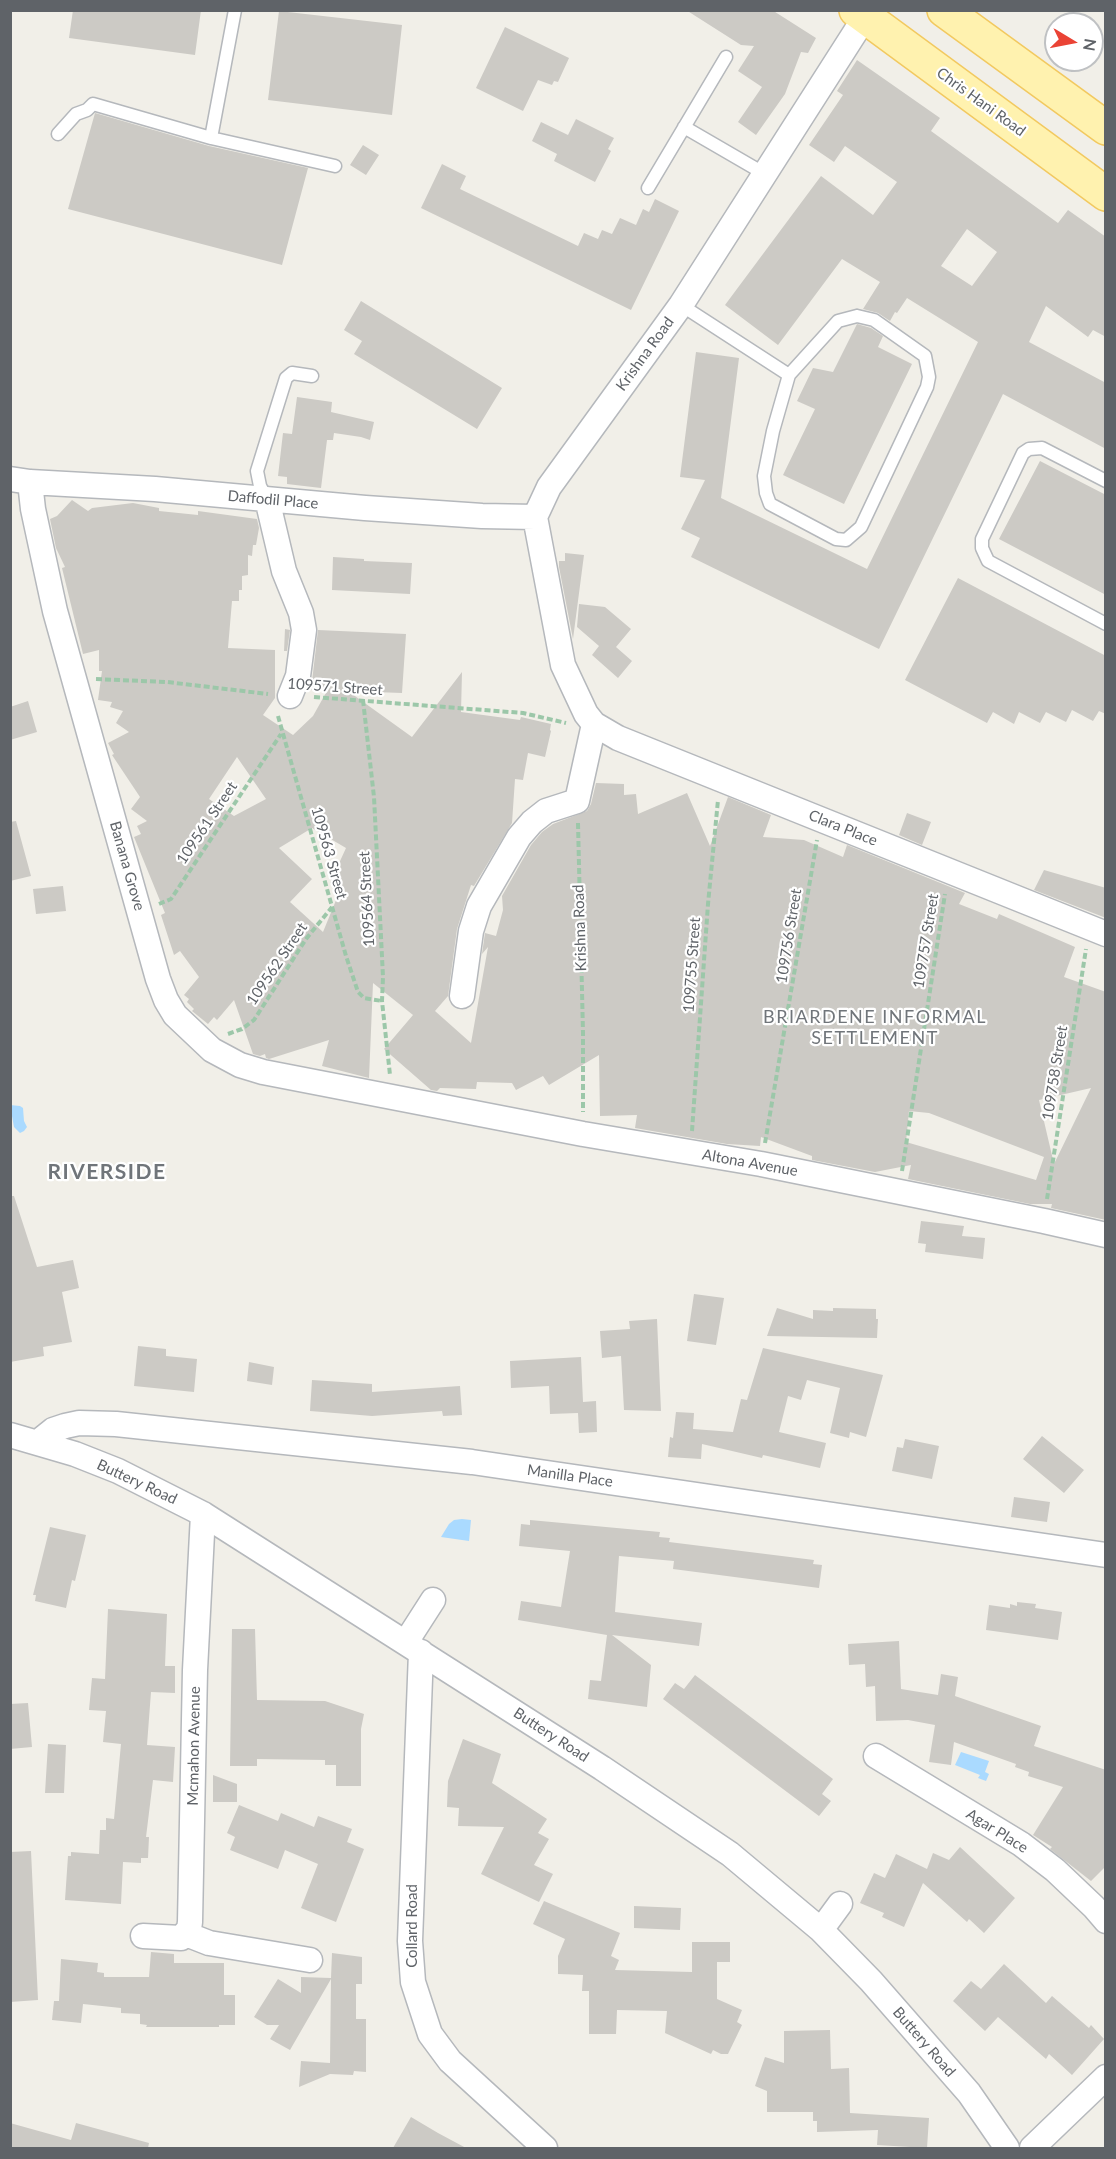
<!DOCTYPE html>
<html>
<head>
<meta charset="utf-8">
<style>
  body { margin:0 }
  #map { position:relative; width:1116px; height:2159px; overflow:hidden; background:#f1efe8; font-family:Lato,sans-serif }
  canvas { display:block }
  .frame { position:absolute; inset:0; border:12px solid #5f6368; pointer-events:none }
  .north { position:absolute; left:1044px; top:12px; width:60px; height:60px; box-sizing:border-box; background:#fff; border:2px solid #bfc1c3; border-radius:50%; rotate:100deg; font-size:16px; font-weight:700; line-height:24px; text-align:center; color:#5f6368 }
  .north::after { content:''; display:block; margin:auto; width:21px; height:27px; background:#ea4335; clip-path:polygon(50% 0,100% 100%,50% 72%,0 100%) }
</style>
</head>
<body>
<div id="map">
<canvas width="1116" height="2159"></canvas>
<div class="frame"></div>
<div class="north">N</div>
</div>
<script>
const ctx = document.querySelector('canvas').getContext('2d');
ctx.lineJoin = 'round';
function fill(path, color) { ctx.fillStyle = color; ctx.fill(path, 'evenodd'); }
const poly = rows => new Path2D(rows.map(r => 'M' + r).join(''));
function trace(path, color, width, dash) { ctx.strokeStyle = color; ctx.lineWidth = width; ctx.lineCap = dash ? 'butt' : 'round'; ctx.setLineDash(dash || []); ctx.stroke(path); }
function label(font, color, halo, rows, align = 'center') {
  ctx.font = font + ' Lato,sans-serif'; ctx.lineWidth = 4.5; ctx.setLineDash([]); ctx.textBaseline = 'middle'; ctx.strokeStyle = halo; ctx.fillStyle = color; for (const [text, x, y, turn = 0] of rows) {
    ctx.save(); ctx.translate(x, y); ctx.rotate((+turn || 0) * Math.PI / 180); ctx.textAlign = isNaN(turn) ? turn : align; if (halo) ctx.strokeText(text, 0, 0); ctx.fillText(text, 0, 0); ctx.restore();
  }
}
const water = poly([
  [10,1105,20,1106,23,1108,24,1121,27,1127,24,1131,20,1133,14,1127],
  [462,1519,471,1520,469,1541,441,1537,449,1524,454,1520],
  [961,1752,989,1761,985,1772,989,1774,986,1781,978,1778,980,1775,955,1765]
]);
const building = poly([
  [73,10,201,10,195,55,69,38],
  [686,10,772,10,816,38,808,53,801,52,785,94,756,135,738,122,762,87,738,71,754,46,741,45],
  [279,11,402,25,392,115,268,100],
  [505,27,569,58,558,82,554,81,552,85,538,80,523,111,476,88],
  [857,60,940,118,931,131,1058,223,1068,210,1106,237,1106,337,1093,330,1088,337,1046,306,1029,342,1106,383,1106,449,1003,394,879,649,691,557,700,538,681,529,705,480,680,477,696,352,739,358,721,498,867,569,978,342,907,298,897,313,895,312,890,321,878,313,863,309,880,282,842,259,778,345,725,305,821,176,873,215,897,182,845,146,834,162,809,145,843,95,837,91],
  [967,229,997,252,972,286,941,266],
  [95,113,209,146,308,168,282,265,68,209],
  [576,119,614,138,608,149,611,151,595,182,554,161,557,154,532,141,541,122,568,135],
  [363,145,379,155,366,175,350,165],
  [442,164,466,176,460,189,578,246,584,233,598,239,602,230,612,234,620,218,636,225,643,209,649,212,655,199,679,211,631,310,421,208],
  [361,301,502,388,477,429,354,354,362,341,344,330],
  [857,324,871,328,883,336,878,347,912,364,844,504,783,475,815,409,797,401,813,368,833,372],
  [297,397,332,402,331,412,374,422,370,440,361,437,334,433,333,440,327,440,321,488,287,484,287,477,278,476,283,433,292,434],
  [1040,461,1106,495,1106,595,999,539],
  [72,500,88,511,92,508,133,503,159,508,159,511,198,515,198,511,257,519,259,528,256,545,253,545,252,556,248,555,248,575,242,576,242,590,239,590,239,601,232,601,228,648,275,650,275,698,263,715,293,735,313,716,327,691,311,690,318,630,406,634,402,693,348,691,412,737,462,672,461,712,520,720,521,717,551,724,550,730,551,731,545,757,528,753,523,780,515,779,512,823,474,886,471,885,457,929,448,996,435,1011,471,1043,488,947,482,954,485,933,496,936,503,910,502,896,531,845,542,832,553,824,587,811,591,804,596,783,624,784,624,795,636,794,638,814,687,793,710,846,728,797,771,815,763,837,804,840,843,857,847,845,965,893,959,904,997,919,999,914,1075,947,1064,977,1106,992,1106,1220,1051,1208,1052,1204,1030,1204,908,1179,911,1165,875,1172,812,1160,812,1156,761,1137,760,1146,727,1144,635,1128,637,1115,600,1116,599,1055,549,1085,543,1076,516,1090,512,1083,477,1082,476,1089,440,1088,437,1091,431,1090,384,1049,413,1015,373,983,369,1078,322,1066,329,1040,269,1059,266,1058,265,1054,260,1056,253,1054,234,1000,217,1020,214,1017,208,1024,192,1011,194,1009,187,1002,189,999,184,995,199,977,180,951,174,955,161,915,165,913,134,837,141,834,137,826,147,821,131,809,140,797,112,755,114,754,108,743,129,732,116,723,123,711,110,707,112,702,98,700,102,671,99,671,99,650,83,654,62,568,65,567,56,548,50,519,57,516],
  [237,757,266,799,234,816,209,799],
  [312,828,346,848,330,883,341,888,323,932,290,902,312,879,279,848],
  [1091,1088,1054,1164,1039,1100],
  [909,1111,929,1113,1044,1157,1036,1180,906,1142],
  [565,553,584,555,573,639,559,567,559,561,565,561],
  [333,557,364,559,364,561,412,563,410,594,332,590],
  [958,578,1106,656,1106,714,1099,711,1093,721,1072,710,1066,722,1046,712,1040,723,1019,712,1014,724,993,712,987,723,905,680],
  [579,604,605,607,631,629,616,647,632,661,618,678,592,655,599,646,577,627],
  [285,629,290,630,287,651,284,651],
  [28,701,37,732,10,740,10,707],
  [907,813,931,822,922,845,899,835],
  [16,821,31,876,10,881,10,822],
  [1044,870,1106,888,1106,918,1034,890],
  [63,886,66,911,36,914,33,889],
  [10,1196,14,1196,37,1267,73,1260,79,1288,62,1292,72,1342,43,1347,44,1356,10,1362],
  [921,1221,964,1226,962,1236,985,1238,983,1259,925,1252,926,1244,918,1243],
  [694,1294,724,1298,716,1345,687,1341],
  [777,1308,813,1319,813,1310,833,1311,833,1308,876,1309,876,1319,878,1319,877,1338,767,1336],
  [657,1319,661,1411,624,1410,621,1356,602,1358,600,1331,630,1329,629,1321],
  [138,1346,166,1349,166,1356,197,1359,194,1392,134,1386],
  [763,1348,883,1375,866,1437,850,1432,849,1438,830,1433,840,1388,807,1380,801,1400,788,1396,779,1432,826,1443,820,1468,763,1455,762,1458,702,1444,701,1459,668,1457,670,1437,673,1438,676,1412,694,1413,693,1429,733,1432,741,1399,747,1400],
  [581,1357,583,1402,596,1401,597,1432,579,1433,578,1413,550,1414,549,1386,511,1388,510,1361],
  [249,1362,274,1367,272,1385,247,1381],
  [312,1380,372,1384,372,1392,460,1386,462,1415,443,1416,442,1411,372,1416,310,1411],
  [1042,1436,1084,1470,1064,1493,1023,1459],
  [905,1439,939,1446,932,1479,892,1471,897,1447,903,1448],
  [1014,1497,1050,1502,1047,1522,1011,1517],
  [530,1520,660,1532,659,1537,670,1538,669,1542,814,1560,813,1564,822,1565,819,1588,673,1569,674,1561,619,1556,615,1612,702,1623,699,1646,612,1635,651,1665,647,1707,588,1699,590,1680,601,1681,607,1635,518,1620,521,1601,561,1607,570,1551,519,1546,521,1524,530,1525],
  [50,1527,86,1535,75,1581,72,1580,66,1608,35,1601,36,1595,33,1595],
  [1017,1602,1036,1604,1035,1608,1062,1612,1058,1640,986,1630,989,1605,1010,1608,1010,1604,1017,1606],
  [108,1609,167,1614,165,1666,175,1666,175,1693,151,1692,147,1745,175,1747,173,1782,153,1780,146,1837,149,1837,148,1858,141,1858,141,1863,123,1862,121,1904,65,1900,68,1856,71,1856,71,1852,99,1854,100,1830,106,1830,106,1818,114,1819,121,1744,103,1742,106,1711,89,1710,92,1678,105,1679],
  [232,1629,255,1629,257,1700,325,1701,364,1714,361,1729,361,1786,336,1786,336,1765,325,1765,325,1760,257,1759,257,1766,230,1766],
  [899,1641,901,1689,938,1695,941,1674,958,1677,955,1696,1041,1726,1034,1746,1106,1770,1106,1866,1091,1881,1050,1849,1052,1847,1033,1835,1063,1787,1028,1776,1029,1772,1015,1767,1016,1764,954,1742,951,1765,929,1762,935,1725,908,1720,876,1721,875,1686,866,1687,865,1664,849,1665,848,1644],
  [695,1675,833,1779,822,1794,831,1801,819,1816,663,1699,675,1683,684,1689],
  [28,1703,32,1747,10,1749,10,1704],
  [463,1739,501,1754,492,1783,547,1819,538,1833,549,1839,534,1865,553,1874,539,1902,481,1874,504,1827,458,1826,459,1808,447,1807,448,1781],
  [48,1744,66,1745,64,1793,45,1793],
  [213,1775,237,1784,237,1802,213,1802],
  [239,1805,278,1821,281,1813,314,1827,318,1816,352,1829,347,1842,364,1849,336,1922,301,1908,318,1864,285,1850,278,1869,230,1850,235,1837,227,1833],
  [960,1847,1015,1898,984,1933,969,1919,967,1922,923,1883,904,1927,882,1917,884,1913,860,1903,874,1873,885,1878,896,1854,927,1869,933,1853,949,1860],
  [31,1851,38,2000,10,2002,10,1852],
  [544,1901,620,1933,611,1956,619,1960,615,1970,692,1972,692,1942,730,1942,730,1962,717,1962,717,1999,742,2010,737,2022,742,2025,728,2054,721,2054,713,2050,711,2054,665,2033,667,2011,617,2010,616,2034,589,2034,589,1991,582,1991,583,1975,558,1974,558,1956,565,1939,533,1924],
  [634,1906,681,1908,680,1930,634,1928],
  [151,1952,174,1954,174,1963,224,1963,224,1995,235,1995,235,2025,219,2025,219,2027,146,2027,147,2025,140,2024,140,2014,121,2013,121,2008,83,2004,81,2023,52,2020,54,2001,59,2001,61,1959,98,1963,97,1972,104,1973,104,1977,149,1977],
  [332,1953,362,1957,362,1984,356,1984,356,2019,366,2019,366,2072,354,2071,353,2075,330,2074,299,2087,301,2061,330,2063,331,1979,290,2050,270,2039,279,2025,267,2025,254,2017,278,1979,301,1993,301,1977,331,1978],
  [1004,1964,1046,2003,1052,1996,1089,2028,1091,2025,1104,2039,1072,2075,1049,2054,1046,2059,998,2017,985,2031,953,2001,971,1981,981,1989],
  [830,2030,831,2069,849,2068,850,2113,929,2118,927,2148,877,2145,878,2130,817,2132,817,2121,813,2121,813,2112,767,2112,767,2091,755,2086,765,2057,784,2063,784,2031],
  [411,2117,438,2133,466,2148,393,2148],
  [10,2123,71,2140,76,2123,149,2143,148,2148,10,2148]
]);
const path = poly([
  [96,679,167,682,268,694],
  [314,697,523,713,566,723],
  [363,700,374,797,383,977,382,1001,390,1075],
  [278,716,346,956,358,992,364,998,382,1001],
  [578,823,583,1033,583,1112],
  [159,904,171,899,281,734],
  [228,1034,242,1029,254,1020,306,939,332,907],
  [692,1131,708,904,718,800],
  [765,1143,817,840],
  [902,1171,945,894],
  [1047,1199,1086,949]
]);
const lane = poly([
  [235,10,211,138,335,166],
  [684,127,765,174],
  [58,134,76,114,87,110,93,104,211,138],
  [648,188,726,57],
  [681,305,789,375],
  [857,316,874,320,925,356,929,377,927,387,861,527,846,540,836,539,770,504,766,493,764,476,773,431,789,375,838,321,857,316],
  [1106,481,1042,448,1029,449,1023,453,982,539,982,548,988,561,1106,624],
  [267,499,260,486,257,471,286,378,292,373,312,376]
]);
const street = poly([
  [865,17,681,305,549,487,535,517,563,665,586,714,594,724,618,738,1106,934],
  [10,479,30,482,155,489,365,508,482,516,535,517],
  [30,482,33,509,55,611,158,979,166,1000,175,1015,212,1050,240,1065,263,1072,583,1134,761,1164,1044,1221,1106,1235],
  [267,499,284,571,301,613,304,630,298,676,290,696],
  [462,996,471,931,479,906,519,837,532,822,546,811,577,801,594,724],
  [10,1435,75,1454,118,1471,203,1514,602,1768,730,1854,821,1930,871,1981,969,2093,1007,2148],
  [38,1442,53,1430,65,1426,79,1423,116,1424,472,1462,1106,1555],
  [406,1642,433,1600],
  [421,1652,410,1941,413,1982,430,2034,450,2061,545,2148],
  [876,1756,1021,1844,1055,1870,1094,1907,1106,1921],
  [821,1930,840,1904],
  [186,1934,209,1943,310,1960],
  [143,1936,181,1938,189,1929,190,1922,195,1670,203,1514],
  [1032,2148,1106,2077]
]);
const primary = poly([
  [856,10,1106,194],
  [944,10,1106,128]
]);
const streetNames = [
  ["Chris Hani Road",981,102,36],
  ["Krishna Road",645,354,-54],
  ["Daffodil Place",273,500,5],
  ["109571 Street",335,687,4],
  ["109561 Street",207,823,-56],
  ["Clara Place",843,828,22],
  ["109563 Street",329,853,74],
  ["Banana Grove",127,866,74],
  ["109564 Street",367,899,-93],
  ["Krishna Road",580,928,-92],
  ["109756 Street",789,936,-81],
  ["109757 Street",926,941,-81],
  ["109562 Street",277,964,-56],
  ["109755 Street",692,965,-86],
  ["109758 Street",1055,1073,-81],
  ["Altona Avenue",750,1163,10],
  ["Manilla Place",570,1476,8],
  ["Buttery Road",137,1482,25],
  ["Buttery Road",551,1735,33],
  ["Mcmahon Avenue",194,1746,-89],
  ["Agar Place",997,1831,32],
  ["Collard Road",412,1926,-90],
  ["Buttery Road",924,2042,49]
];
const quarterNames = [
  ["BRIARDENE INFORMAL",875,1017],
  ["SETTLEMENT",875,1038]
];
const districtNames = [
  ["RIVERSIDE",107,1172]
];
fill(water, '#aadaff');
fill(building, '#cccac5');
trace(lane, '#b5b8bc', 15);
trace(street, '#b5b8bc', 27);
trace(primary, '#f2c960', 36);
trace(path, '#9cc7a9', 4, [6, 3]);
trace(lane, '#fff', 12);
trace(street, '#fff', 24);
trace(primary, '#fff2af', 33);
label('15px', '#5f6368', '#fff', streetNames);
ctx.letterSpacing = '1.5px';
label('18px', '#70757a', '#fff', quarterNames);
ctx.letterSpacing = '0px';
ctx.letterSpacing = '1.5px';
label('bold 21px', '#70757a', '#fff', districtNames);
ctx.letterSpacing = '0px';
</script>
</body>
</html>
